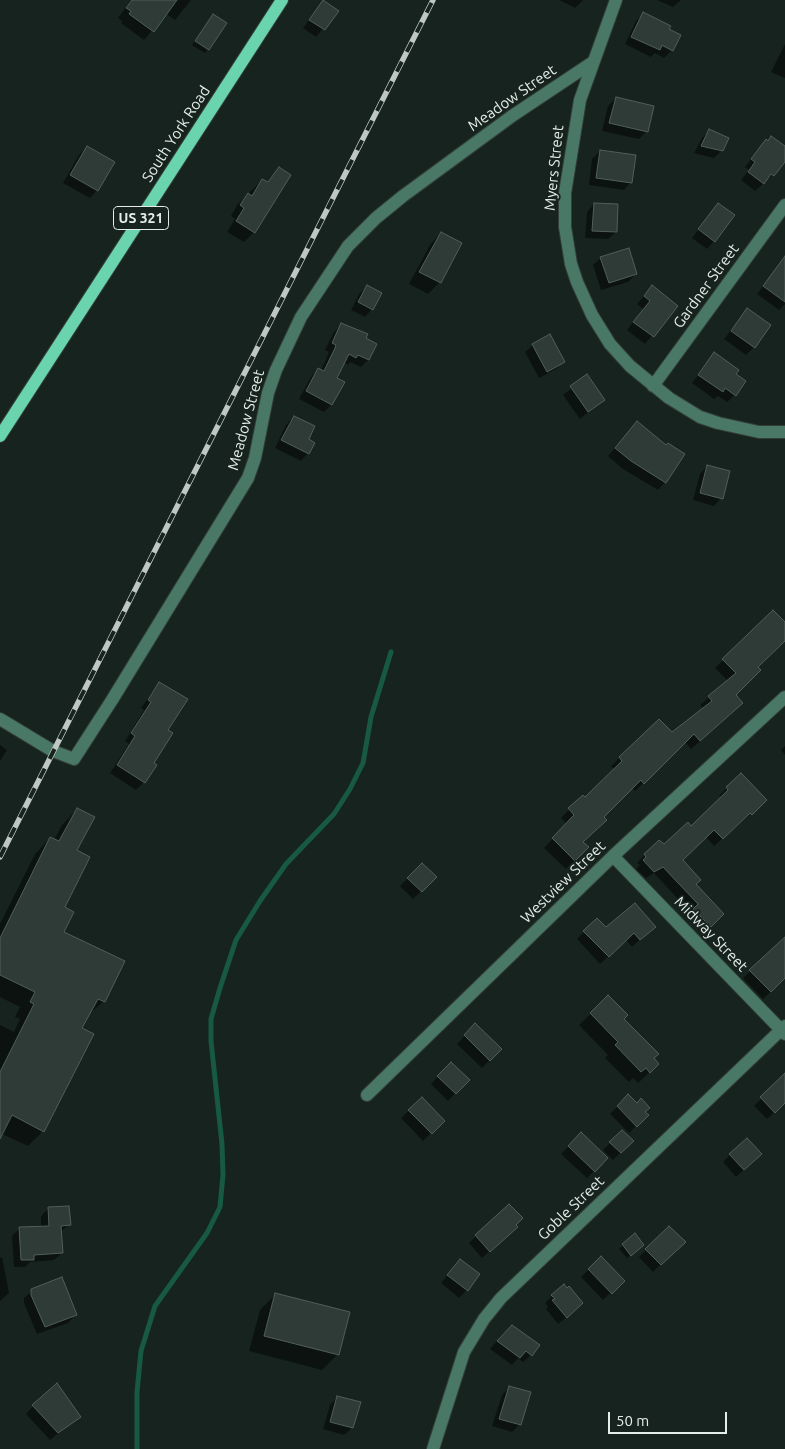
<!DOCTYPE html>
<html>
<head>
<meta charset="utf-8">
<style>
  body { margin:0 }
  #map { position:relative; width:785px; height:1449px; overflow:hidden; background:#17231e; font-family:Ubuntu,sans-serif }
  canvas { display:block }
  .scale { position:absolute; left:608px; top:1412px; width:119px; height:22px; box-sizing:border-box; border:2px solid #e5ede9; border-top:0; padding-left:6px; font-size:15px; line-height:18px; white-space:nowrap; color:#e5ede9; -webkit-text-stroke:4px #17231e; paint-order:stroke }
</style>
</head>
<body>
<div id="map">
<canvas width="785" height="1449"></canvas>
<div class="scale">50 m</div>
</div>
<script>
const ctx = document.querySelector('canvas').getContext('2d');
ctx.lineJoin = 'round';
function fill(path, color) { ctx.fillStyle = color; ctx.fill(path, 'evenodd'); }
const poly = rows => new Path2D(rows.map(r => 'M' + r).join(''));
function trace(path, color, width, dash) { ctx.strokeStyle = color; ctx.lineWidth = width; ctx.lineCap = dash ? 'butt' : 'round'; ctx.setLineDash(dash || []); ctx.stroke(path); }
function label(font, color, halo, rows, align = 'center') {
  ctx.font = font + ' Ubuntu,sans-serif'; ctx.lineWidth = 4; ctx.setLineDash([]); ctx.textBaseline = 'middle'; ctx.strokeStyle = halo; ctx.fillStyle = color; for (const [text, x, y, turn = 0] of rows) {
    ctx.save(); ctx.translate(x, y); ctx.rotate((+turn || 0) * Math.PI / 180); ctx.textAlign = isNaN(turn) ? turn : align; if (halo) ctx.strokeText(text, 0, 0); ctx.fillText(text, 0, 0); ctx.restore();
  }
}
const shadow = poly([
  [131,0,191,0,175,20,166,14,144,40,121,23,122,21,118,18],
  [559,0,583,0,575,8],
  [657,0,681,0,673,7],
  [323,2,337,11,316,37,303,28],
  [644,13,668,30,672,50,664,58,655,53,651,57,625,44,636,21],
  [657,41,671,48,671,51,656,44],
  [213,15,226,24,205,53,192,45],
  [785,44,785,78,771,72],
  [616,98,652,107,646,132,639,139,602,131,608,106],
  [710,130,722,150,714,158,694,153,702,138],
  [766,141,785,148,785,160,773,175,755,191,741,180,749,170,745,167],
  [87,147,97,190,90,198,63,183,79,155],
  [600,151,631,182,624,190,589,185,592,159],
  [279,168,254,232,244,242,227,232,235,219,231,216,237,205,262,180,266,183],
  [594,204,616,232,608,239,585,238,587,212],
  [718,204,714,241,707,249,692,238],
  [441,233,461,244,440,282,428,294,409,284,430,245],
  [601,258,636,274,628,282,601,290,593,265],
  [779,267,785,271,785,304,779,310,757,294],
  [367,287,372,309,365,317,351,310,359,294],
  [652,287,677,306,645,344,627,330,643,309,637,304],
  [747,310,754,347,746,355,724,339],
  [341,325,364,339,368,360,361,367,350,362,348,365,344,362,336,378,343,382,331,405,324,412,299,399,311,377,318,369,321,371,329,352,325,350,334,332],
  [533,345,564,361,556,369,539,378,525,352],
  [714,354,734,374,735,395,727,402,718,396,714,399,692,383],
  [587,376,604,399,580,419,563,395],
  [294,417,307,440,308,453,301,461,275,448,286,425],
  [630,431,665,482,658,490,623,469,608,456],
  [707,466,721,498,714,506,693,500,700,474],
  [773,612,785,624,785,640,757,667,734,695,733,712,691,749,685,742,635,791,631,787,602,817,582,842,587,847,566,869,544,848,567,824,561,818,582,796,585,799,615,770,611,766,659,721,672,734,704,709,700,705,728,681,715,668],
  [159,683,167,730,144,782,136,790,110,773,129,744,125,741,144,710,141,708],
  [0,745,7,750,0,761],
  [785,746,785,755,781,750],
  [741,774,766,800,714,846,705,836,681,860,695,884,723,914,702,934,687,917,691,913,654,873,646,878,636,869,640,865,637,863,659,841,664,846,691,827,721,798,719,796],
  [77,809,76,851,63,907,63,932,104,1001,87,1016,43,1131,28,1146,0,1133,0,1025,14,1032,20,1019,15,1017,20,1007,0,997,0,924,35,854,50,838,54,840,62,825],
  [422,864,435,877,413,899,400,886],
  [597,919,606,929,646,934,632,947,626,940,600,964,577,939],
  [785,939,785,978,763,999,743,978],
  [608,997,658,1064,638,1083,633,1078,629,1082,605,1058,608,1055,579,1025],
  [475,1025,500,1049,482,1068,457,1044],
  [451,1063,468,1080,448,1101,431,1084],
  [785,1075,785,1102,767,1119,754,1106],
  [628,1096,647,1115,629,1133,610,1114],
  [421,1099,443,1121,423,1141,401,1118],
  [622,1131,632,1141,613,1160,603,1150],
  [581,1134,607,1158,587,1178,561,1154],
  [730,1155,753,1161,736,1177,723,1162],
  [509,1205,509,1233,482,1258,469,1243],
  [48,1209,69,1225,60,1232,62,1253,54,1260,30,1262,25,1267,14,1267,12,1236,20,1228,41,1227,41,1216],
  [669,1227,684,1242,653,1272,639,1257],
  [634,1235,639,1248,627,1258,619,1249],
  [2,1257,9,1293,0,1301,0,1258],
  [601,1258,623,1281,603,1300,581,1277],
  [460,1261,467,1290,459,1298,441,1283],
  [567,1289,574,1311,558,1324,546,1309,548,1307,545,1303,552,1296],
  [32,1291,75,1315,68,1323,37,1334,24,1303,24,1298],
  [276,1294,338,1354,322,1370,249,1351,260,1310],
  [505,1332,531,1355,523,1362,518,1358,512,1365,490,1349],
  [510,1387,529,1393,519,1425,512,1432,492,1426,502,1395],
  [338,1397,359,1403,352,1428,344,1435,323,1429,330,1405],
  [33,1406,79,1416,50,1440,26,1414]
]);
const stream = poly([
  [137,1449,137,1392,141,1351,155,1306,207,1233,220,1207,223,1175,222,1144,211,1041,211,1019,220,988,236,940,260,901,286,864,334,814,350,789,363,763,371,717,391,652]
]);
const building = poly([
  [132,0,177,0,154,32,129,14,131,11,126,8,132,0],
  [323,0,339,11,325,30,309,20,323,0],
  [643,12,671,26,669,29,681,35,673,51,662,45,660,50,631,37,643,12],
  [213,14,227,23,209,50,195,41,213,14],
  [616,97,654,106,648,132,609,123,616,97],
  [709,129,729,138,723,151,701,146,709,129],
  [771,136,785,146,785,162,774,176,771,174,764,184,748,172,755,162,751,159,766,139,768,141,771,136],
  [87,146,115,162,98,191,70,175,87,146],
  [600,150,636,155,632,183,596,178,600,150],
  [279,167,291,175,255,233,236,221,244,208,240,205,248,193,252,196,262,179,268,182,279,167],
  [594,203,618,204,617,232,592,231,594,203],
  [718,203,735,215,715,242,698,229,718,203],
  [441,232,462,243,441,283,419,272,441,232],
  [629,248,637,274,609,283,600,257,629,248],
  [785,256,785,302,763,286,785,256],
  [367,285,382,293,373,310,358,302,367,285],
  [652,285,678,306,654,337,633,322,650,301,644,296,652,285],
  [747,308,771,325,755,348,731,331,747,308],
  [341,323,368,334,366,338,377,344,369,360,358,355,356,358,349,354,337,378,345,382,332,405,306,391,318,368,324,371,335,348,336,345,332,343,341,323],
  [550,334,565,362,547,372,532,344,550,334],
  [714,352,739,370,736,374,746,381,736,396,725,388,723,392,698,375,714,352],
  [587,374,605,400,588,412,570,386,587,374],
  [294,416,315,426,309,439,315,443,309,454,281,440,294,416],
  [637,421,666,445,668,443,685,454,666,483,631,461,615,448,637,421],
  [707,465,730,471,723,499,700,493,707,465],
  [773,610,785,622,785,641,758,667,761,670,736,695,743,703,700,741,694,734,644,784,641,780,604,817,607,820,583,842,589,847,575,861,552,838,574,815,568,808,583,795,585,797,622,761,619,757,659,719,672,732,712,701,708,696,736,673,722,659,773,610],
  [159,682,188,699,168,730,173,733,154,763,157,765,145,783,117,765,135,736,131,733,151,702,148,700,159,682],
  [741,773,767,800,752,815,750,813,723,839,714,830,683,860,701,880,696,884,724,914,711,927,693,909,698,904,663,867,654,872,643,860,646,857,644,854,659,840,664,844,688,822,691,826,728,790,726,787,741,773],
  [77,808,95,817,77,850,90,857,65,907,74,912,64,932,125,961,105,1002,98,999,82,1028,94,1034,44,1132,12,1115,0,1139,0,1072,34,1004,30,1002,35,992,0,975,0,938,50,837,59,841,77,808],
  [422,863,437,877,422,892,407,878,422,863],
  [635,903,656,927,640,940,634,933,609,957,583,931,597,918,606,927,635,903],
  [785,937,785,978,771,992,749,970,785,937],
  [608,995,628,1015,624,1019,659,1054,654,1058,659,1064,650,1073,646,1068,641,1072,615,1045,618,1042,590,1013,608,995],
  [475,1023,502,1049,490,1061,464,1035,475,1023],
  [451,1062,470,1080,456,1094,437,1076,451,1062],
  [785,1073,785,1103,775,1113,760,1097,785,1073],
  [628,1094,637,1103,641,1098,650,1108,645,1112,649,1115,637,1127,617,1106,628,1094],
  [422,1097,445,1121,432,1134,408,1110,422,1097],
  [622,1130,634,1141,621,1153,609,1142,622,1130],
  [581,1132,608,1158,595,1172,568,1146,581,1132],
  [747,1138,762,1154,744,1170,729,1154,747,1138],
  [509,1204,523,1218,516,1225,518,1227,490,1252,475,1235,509,1204],
  [69,1206,71,1225,61,1226,63,1253,34,1255,34,1260,21,1260,19,1227,49,1226,48,1207,69,1206],
  [669,1226,686,1242,661,1265,645,1249,669,1226],
  [635,1233,644,1245,631,1256,622,1244,635,1233],
  [601,1256,625,1281,612,1294,588,1269,601,1256],
  [460,1259,480,1274,468,1291,447,1275,460,1259],
  [62,1277,77,1315,45,1327,31,1295,31,1289,62,1277],
  [564,1284,567,1288,569,1286,583,1303,567,1318,552,1300,555,1299,551,1295,564,1284],
  [275,1293,350,1312,339,1355,264,1336,275,1293],
  [512,1325,540,1345,532,1356,526,1351,520,1358,497,1341,512,1325],
  [57,1383,81,1417,58,1433,32,1405,57,1383],
  [509,1386,531,1392,521,1425,499,1419,509,1386],
  [337,1396,361,1402,353,1428,330,1422,337,1396]
]);
const minor = poly([
  [616,0,580,100,565,193,565,227,571,264,577,282,592,315,610,344,630,366,669,398,700,417,718,423,759,432,785,432],
  [653,386,785,205],
  [0,719,53,751,74,759,112,700,248,478,255,458,268,393,276,370,301,317,348,246,376,218,403,196,512,116,593,62],
  [613,856,785,1034],
  [367,1095,613,856,785,697],
  [433,1449,464,1352,484,1319,501,1298,785,1026]
]);
const major = poly([
  [0,436,282,0]
]);
const rail = poly([
  [0,857,433,0]
]);
const shields = [
  [141,218,55]
];
const shieldNames = [
  ["US 321",141,218]
];
const streetNames = [
  ["Meadow Street",512,98,-35],
  ["South York Road",176,134,-57],
  ["Myers Street",554,168,-84],
  ["Gardner Street",706,286,-54],
  ["Meadow Street",246,420,-75],
  ["Westview Street",563,882,-44],
  ["Midway Street",711,934,46],
  ["Goble Street",571,1208,-44]
];
fill(shadow, '#0007');
trace(stream, '#175943', 5);
fill(building, '#2f3b36');
trace(building, '#515f59', 1);
trace(minor, '#343f3a', 14);
trace(major, '#343f3a', 14);
trace(minor, '#497966', 12);
trace(major, '#69d4ad', 12);
trace(rail, '#bec7c3', 5.5);
trace(rail, '#17231e', 4, [11]);
for (const [x, y, w] of shields) { const box = new Path2D(); box.roundRect(x - w / 2, y - 11.5, w, 23, 4); ctx.fillStyle = '#17231e'; ctx.fill(box); trace(box, '#e5ede9', 1); }
label('bold 14px', '#e5ede9', null, shieldNames);
label('15px', '#e5ede9', '#17231e', streetNames);
</script>
</body>
</html>
